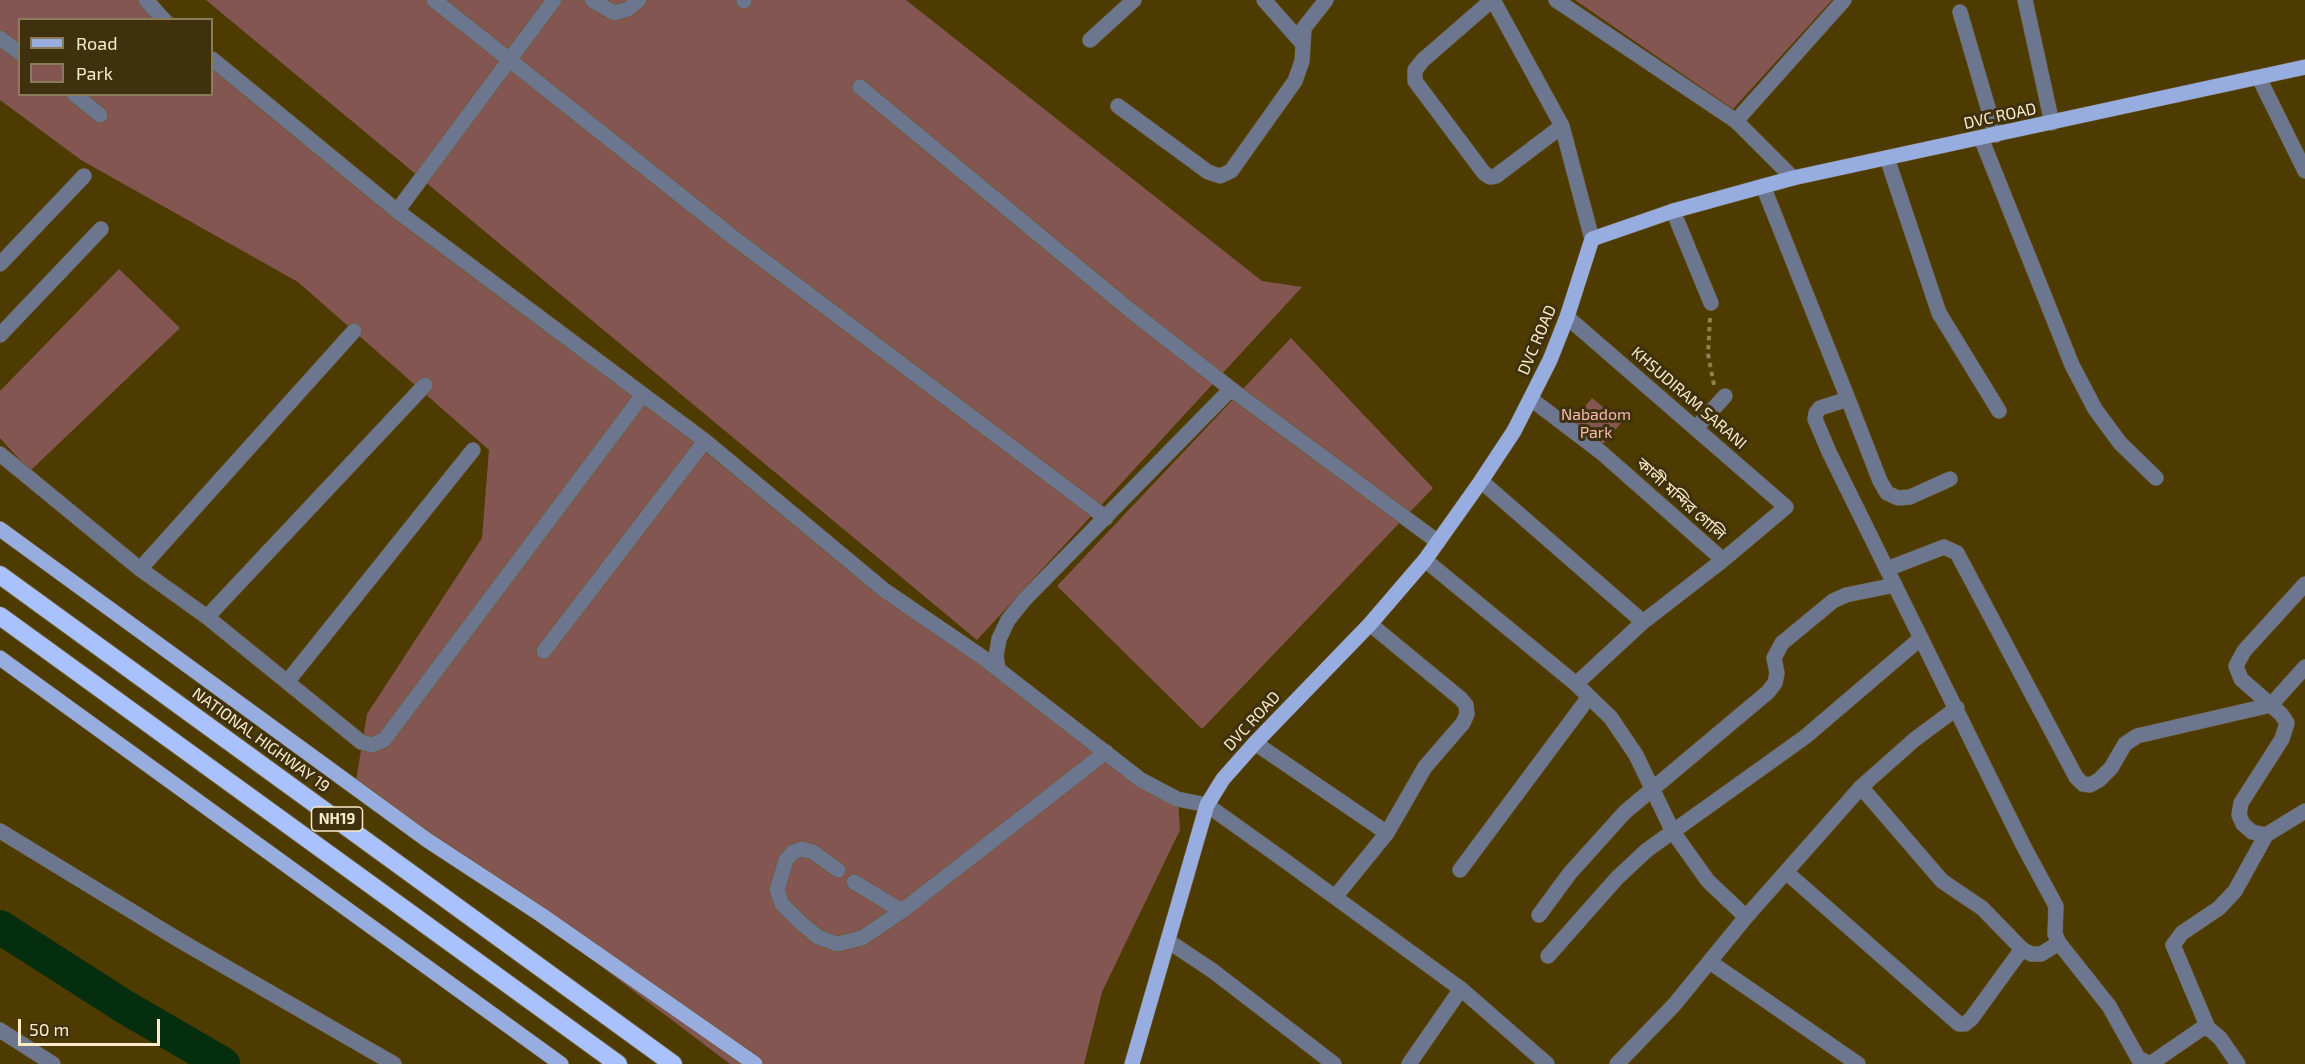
<!DOCTYPE html>
<html>
<head>
<meta charset="utf-8">
<style>
  body { margin:0 }
  #map { position:relative; width:2305px; height:1064px; overflow:hidden; background:#4e3b02; font-family:"Exo 2",sans-serif }
  canvas { display:block }
  .legend { position:absolute; left:18px; top:18px; width:195px; height:78px; box-sizing:border-box; background:#3f310e; border:2px solid #8a7c5a; margin:0; padding:8px 10px; list-style:none; font-size:18px; color:#faeccb }
  .legend li { display:flex; align-items:center; gap:12px; height:30px }
  .legend b { width:30px; border:2px solid #8a7c5a }
  .scale { position:absolute; left:18px; top:1019px; width:142px; height:27px; box-sizing:border-box; border:3px solid #faeccb; border-top:0; padding-left:8px; font-size:18px; line-height:21px; white-space:nowrap; color:#faeccb; -webkit-text-stroke:4px #3f310e; paint-order:stroke }
</style>
</head>
<body>
<div id="map">
<canvas width="2305" height="1064"></canvas>
<ul class="legend">
<li><b style="height:8px;background:#98addf"></b>Road</li>
<li><b style="height:16px;background:#845651"></b>Park</li>
</ul>
<div class="scale">50 m</div>
</div>
<script>
const ctx = document.querySelector('canvas').getContext('2d');
ctx.lineJoin = 'round';
function fill(path, color) { ctx.fillStyle = color; ctx.fill(path, 'evenodd'); }
const poly = rows => new Path2D(rows.map(r => 'M' + r).join(''));
function trace(path, color, width, dash) { ctx.strokeStyle = color; ctx.lineWidth = width; ctx.lineCap = dash ? 'butt' : 'round'; ctx.setLineDash(dash || []); ctx.stroke(path); }
function label(font, color, halo, rows, align = 'center') {
  ctx.font = font + ' "Exo 2","Noto Sans Bengali",sans-serif'; ctx.lineWidth = 6; ctx.setLineDash([]); ctx.textBaseline = 'middle'; ctx.strokeStyle = halo; ctx.fillStyle = color; for (const [text, x, y, turn = 0] of rows) {
    ctx.save(); ctx.translate(x, y); ctx.rotate((+turn || 0) * Math.PI / 180); ctx.textAlign = isNaN(turn) ? turn : align; if (halo) ctx.strokeText(text, 0, 0); ctx.fillText(text, 0, 0); ctx.restore();
  }
}
const green = poly([
  [0,0,157,0,159,6,175,19,20,20,20,94,212,94,212,50,881,595,1178,799,1180,830,1102,992,1084,1064,730,1064,356,781,367,714,482,538,489,450,298,282,81,160,0,100],
  [206,0,906,0,1262,281,1302,287,977,640],
  [1575,0,1832,0,1733,109],
  [119,269,180,328,30,471,0,438,0,391],
  [1291,338,1433,488,1202,729,1057,586],
  [1592,398,1622,422,1598,450,1569,426]
]);
const river = poly([
  [0,927,125,1007,223,1064]
]);
const path = poly([
  [1710,318,1708,354,1714,385]
]);
const minor = poly([
  [146,0,164,20],
  [434,0,734,238,1106,518],
  [592,0,614,13,628,9,639,0],
  [744,0,744,1],
  [1264,0,1302,43],
  [1492,0,1423,60,1415,70,1415,81,1484,173,1490,177,1496,176,1562,126],
  [1493,0,1562,126,1592,239],
  [1556,0,1736,121,1793,178],
  [2025,0,2052,123],
  [1960,12,1996,135],
  [0,38,20,53],
  [1090,40,1134,0],
  [212,59,397,211,705,441,884,590,982,657,1141,780,1177,799,1207,805,1284,860,1461,989,1547,1064],
  [2259,78,2305,171],
  [860,87,1131,311,1231,389,1438,542],
  [74,94,100,115],
  [1118,106,1208,172,1220,176,1231,171,1295,81,1302,61,1304,28,1326,0],
  [1736,121,1844,0],
  [1981,138,2072,365,2095,409,2120,443,2156,478],
  [1887,158,1939,313,1999,411],
  [1763,186,1848,399,1820,408,1816,413,1815,419,1829,452,2023,845,2056,906,2055,934,2059,943,2109,1006,2138,1058,2150,1064],
  [397,211,554,0],
  [1673,211,1711,303],
  [0,264,84,176],
  [1567,317,1786,507,1723,560,1643,622,1576,684],
  [0,335,101,229],
  [1531,399,1602,453,1723,560],
  [1848,399,1880,481,1887,493,1898,498,1910,497,1950,479],
  [1696,428,1725,396],
  [0,454,140,569,207,617,361,742,372,745,384,740,642,396],
  [1481,481,1643,622],
  [1425,560,1576,684,1611,718,1636,755,1673,832,1708,881,1746,917],
  [140,569,354,331],
  [1887,569,1944,547,1957,553,2076,777,2083,784,2090,785,2099,780,2111,768,2125,744,2137,736,2271,705,2305,667],
  [2305,584,2244,651,2236,666,2241,679,2281,714,2287,723,2282,739,2241,803,2239,815,2243,824,2252,832,2266,835,2305,811],
  [207,617,425,385],
  [544,651,705,441],
  [998,669,996,656,999,639,1008,620,1024,600,1231,389],
  [287,682,473,450],
  [1255,743,1387,833],
  [1861,787,1942,881,1982,908,2022,949,2031,954,2041,954,2059,943],
  [0,831,179,940,394,1064],
  [838,870,813,852,802,849,793,852,786,860,777,890,782,904,801,923,818,937,837,944,862,938,902,911,1106,752],
  [1460,870,1589,697],
  [1786,872,1959,1024,1965,1024,1971,1019,2022,949],
  [854,882,902,911],
  [1335,897,1387,833,1425,767,1463,723,1467,714,1466,705,1461,699,1370,624],
  [1539,915,1570,873,1625,812,1768,692,1775,683,1777,673,1774,658,1782,643,1833,601,1846,595,1895,585],
  [1168,941,1213,971,1334,1064],
  [1548,956,1617,878,1647,850,1805,737,1921,638],
  [1710,962,1858,1064],
  [2208,1028,2173,945,2182,933,2219,908,2235,891,2266,835],
  [0,1030,53,1064],
  [1409,1064,1461,989],
  [1617,1064,1674,1005,1746,917,1861,787,1914,740,1957,708],
  [2150,1064,2201,1029,2208,1028,2220,1038,2238,1064]
]);
const major = poly([
  [0,529,427,840,540,914,755,1064],
  [0,658,561,1064],
  [1132,1064,1207,805,1223,779,1255,743,1370,624,1425,560,1481,481,1514,431,1550,360,1567,317,1592,239,1673,211,1793,178,2305,67]
]);
const highway = poly([
  [0,575,673,1064],
  [0,616,618,1064]
]);
const shields = [
  [337,819,51]
];
const shieldNames = [
  ["NH19",337,819]
];
const streetNames = [
  ["DVC ROAD",2000,116,-12],
  ["DVC ROAD",1537,340,-67],
  ["KHSUDIRAM SARANI",1689,398,41],
  ["কালী মন্দির গোলি",1681,499,42],
  ["DVC ROAD",1252,721,-47],
  ["NATIONAL HIGHWAY 19",261,740,36]
];
const parkNames = [
  ["Nabadom",1596,415],
  ["Park",1596,433]
];
fill(green, '#845651');
trace(river, '#042e0e', 34);
trace(minor, '#6a5722', 16);
trace(major, '#6a5722', 16);
trace(highway, '#6a5722', 20);
trace(path, '#918051', 4, [4.5, 4.5]);
trace(minor, '#6c768f', 15);
trace(major, '#98addf', 15);
trace(highway, '#a9c2fe', 18);
for (const [x, y, w] of shields) { const box = new Path2D(); box.roundRect(x - w / 2, y - 12, w, 24, 4.5); ctx.fillStyle = '#3f310e'; ctx.fill(box); trace(box, '#faeccb', 1.5); }
label('bold 15px', '#faeccb', null, shieldNames);
label('16px', '#faeccb', '#3f310e', streetNames);
label('16px', '#f6b9b1', '#3f310e', parkNames);
</script>
</body>
</html>
